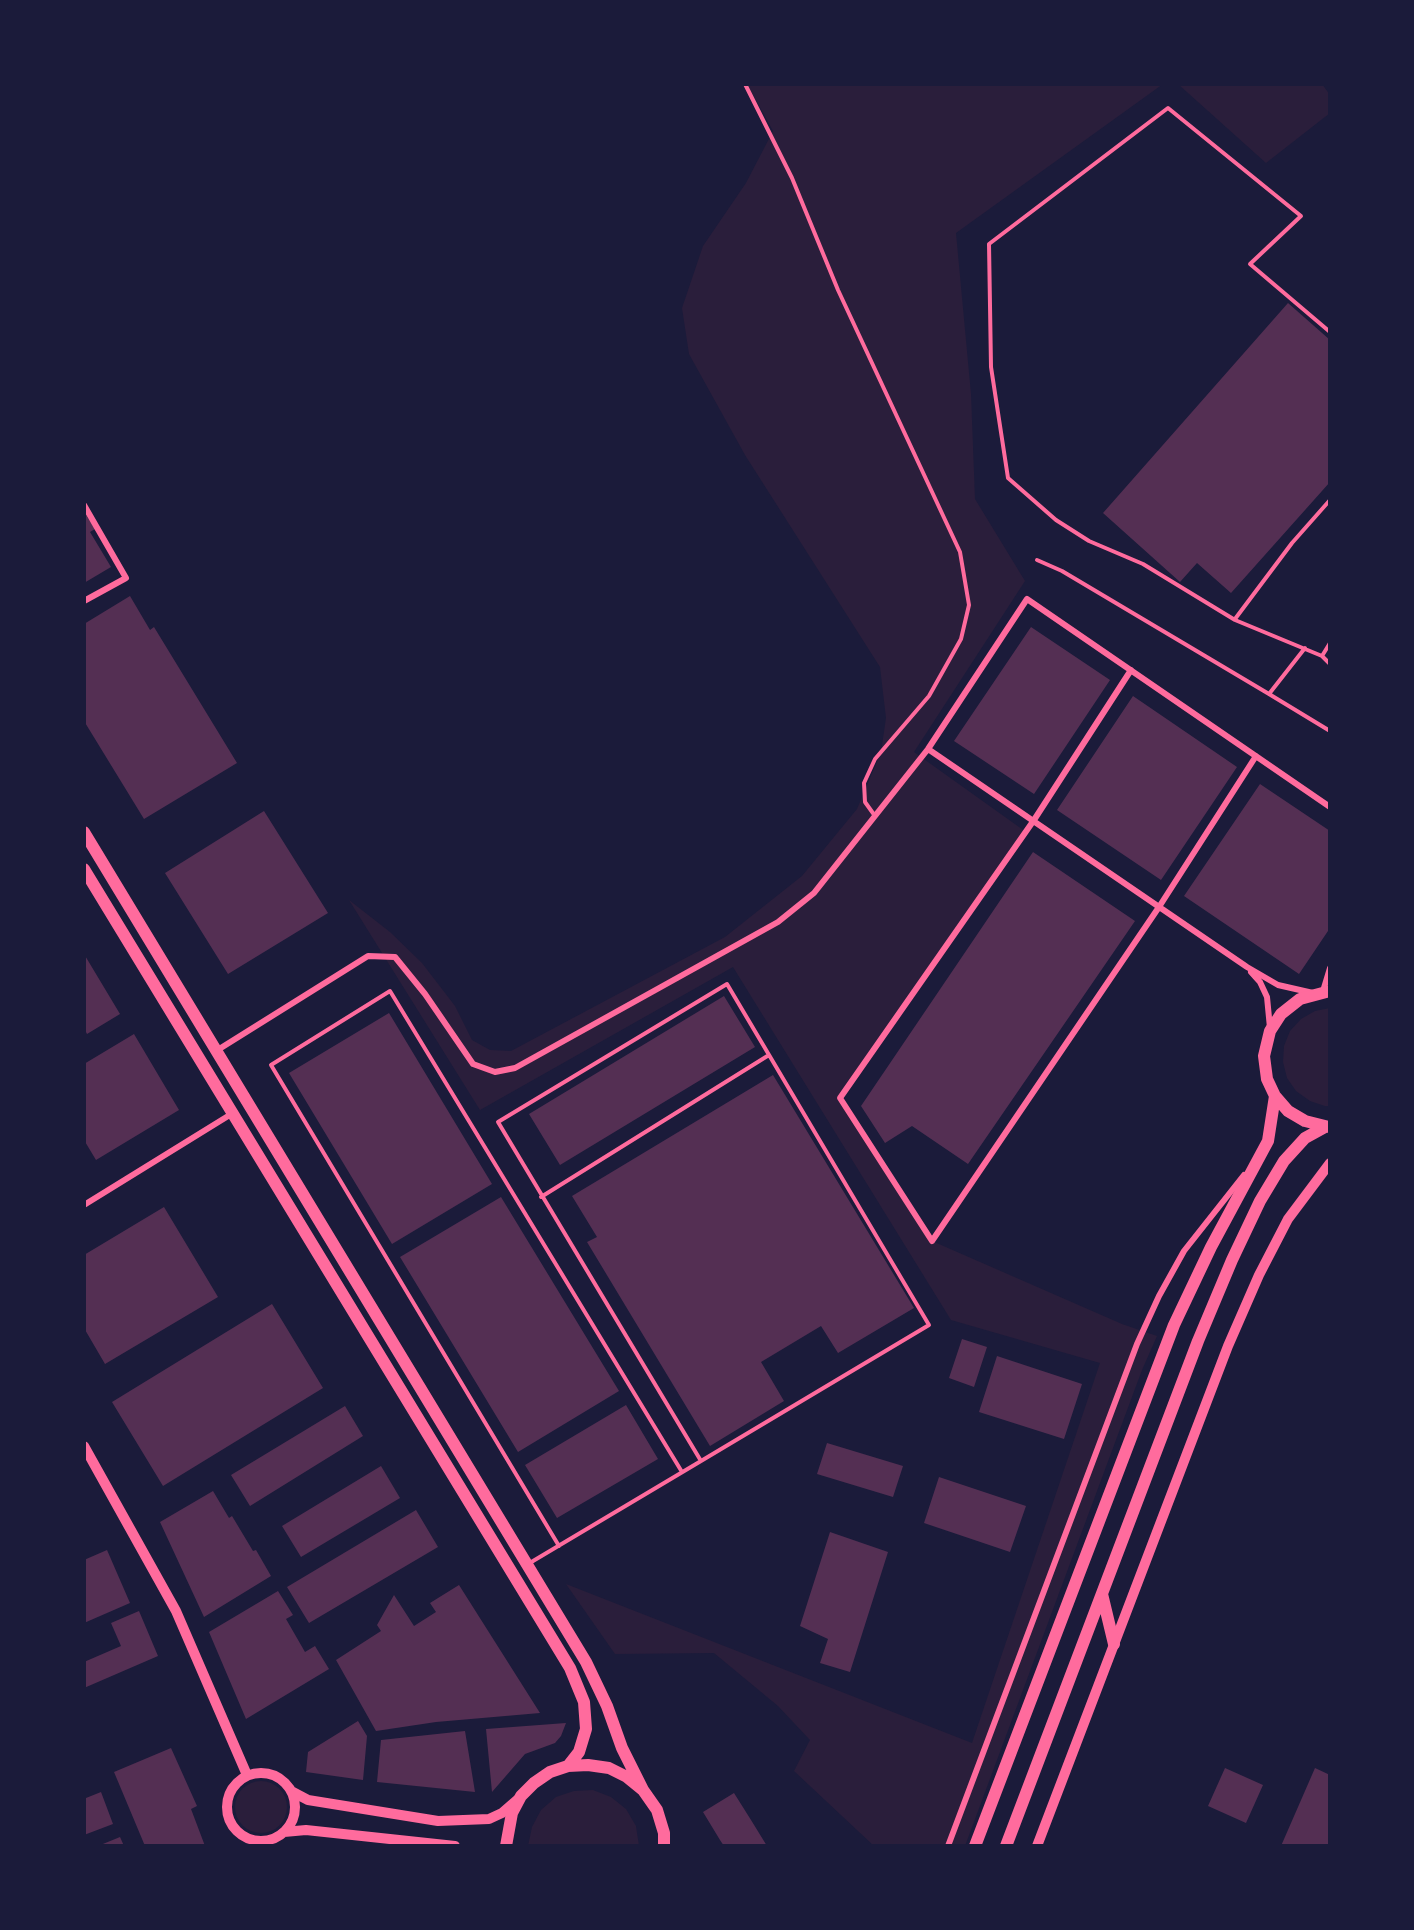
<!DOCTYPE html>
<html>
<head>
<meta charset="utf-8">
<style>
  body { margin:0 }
  #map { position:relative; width:1414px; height:1930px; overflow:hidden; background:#1b1b3a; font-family:"PT Sans",sans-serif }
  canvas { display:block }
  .frame { position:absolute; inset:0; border:86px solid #1b1b3a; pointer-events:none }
</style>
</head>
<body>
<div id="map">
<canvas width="1414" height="1930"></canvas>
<div class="frame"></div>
</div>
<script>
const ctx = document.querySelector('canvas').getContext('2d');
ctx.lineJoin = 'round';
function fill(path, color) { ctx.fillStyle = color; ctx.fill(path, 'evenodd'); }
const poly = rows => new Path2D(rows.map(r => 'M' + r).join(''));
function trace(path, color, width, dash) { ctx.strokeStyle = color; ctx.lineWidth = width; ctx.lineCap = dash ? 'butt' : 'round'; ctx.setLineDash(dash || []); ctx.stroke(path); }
const green = poly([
  [747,84,1163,84,956,233,971,394,975,499,1025,581,914,752,1026,832,840,1098,932,1241,1122,1324,1157,1336,1142,1370,965,1846,874,1846,794,1771,810,1740,778,1706,714,1653,615,1654,566,1584,972,1743,1100,1363,951,1320,733,967,480,1110,349,900,390,932,422,963,455,1006,472,1040,490,1050,511,1051,725,937,802,876,857,809,881,752,886,718,880,667,745,455,689,354,682,308,703,246,746,183,773,131],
  [1178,84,1322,84,1330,95,1330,113,1266,163],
  [1330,1008,1330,1106,1325,1106,1310,1101,1296,1091,1287,1078,1283,1062,1284,1046,1290,1031,1301,1019,1315,1011],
  '235 1807a26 26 0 1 1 52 0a26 26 0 1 1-52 0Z',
  [593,1790,611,1797,626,1809,636,1826,639,1846,528,1846,532,1827,541,1810,556,1797,574,1791]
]);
const building = poly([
  [1288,303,1330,340,1330,482,1231,593,1197,563,1180,582,1103,513],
  [84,512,95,529,90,532,111,567,84,583],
  [130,596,150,630,154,627,237,763,144,819,84,721,84,624],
  [1031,627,1110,680,1034,794,954,741],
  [1133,696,1237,767,1161,880,1057,810],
  [1260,784,1330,831,1330,928,1299,974,1184,896],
  [264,811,328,913,228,974,165,873],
  [1033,852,1135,921,968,1164,912,1126,885,1143,861,1106],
  [84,954,120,1014,87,1034,84,1028],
  [724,996,755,1047,560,1165,529,1114],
  [389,1013,492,1184,392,1244,289,1073],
  [134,1034,179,1110,96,1160,84,1140,84,1064],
  [773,1075,914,1308,838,1353,821,1326,761,1362,784,1401,710,1446,587,1242,597,1237,572,1196],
  [501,1197,619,1391,518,1452,400,1257],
  [164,1207,218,1297,105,1364,84,1328,84,1255],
  [272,1304,323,1388,163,1486,112,1402],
  [962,1339,987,1347,974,1387,949,1378],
  [997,1356,1082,1384,1064,1439,979,1412],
  [626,1405,658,1459,557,1518,525,1465],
  [345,1406,363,1436,250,1506,231,1475],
  [827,1443,903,1466,893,1497,817,1474],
  [381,1466,400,1498,301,1557,282,1526],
  [939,1477,1026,1506,1010,1552,924,1523],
  [213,1491,229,1518,232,1516,253,1551,256,1550,271,1576,204,1617,160,1522],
  [416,1510,438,1547,309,1623,287,1587],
  [830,1532,888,1552,850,1672,820,1663,828,1639,800,1626],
  [107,1550,130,1603,84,1623,84,1560],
  [459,1585,540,1713,436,1722,376,1731,336,1660,381,1631,377,1625,394,1595,414,1626,436,1612,430,1603],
  [278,1591,293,1615,286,1619,305,1652,315,1646,329,1669,246,1719,209,1632],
  [139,1611,158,1656,84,1688,84,1662,121,1646,111,1623],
  [358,1721,367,1736,363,1780,306,1772,308,1752],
  [566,1723,561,1736,555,1743,525,1754,492,1792,486,1729],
  [465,1731,475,1792,377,1782,381,1740],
  [171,1748,197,1806,191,1809,205,1846,145,1846,114,1772],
  [1225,1768,1263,1785,1246,1823,1208,1806],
  [1315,1768,1330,1775,1330,1846,1281,1846],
  [101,1792,113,1824,84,1835,84,1794,86,1798],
  [734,1793,751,1820,767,1846,724,1846,720,1840,703,1812],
  [120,1837,124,1846,98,1846]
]);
const service = poly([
  [745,84,792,178,838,290,960,552,969,605,961,639,929,696,875,759,864,783,865,802,875,816],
  [1330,332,1250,264,1301,216,1168,108,989,244,991,367,1008,478,1056,520,1089,541,1143,564,1235,620,1322,656,1330,664],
  [1037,560,1062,571,1269,694],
  [1235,619,1292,543,1330,500],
  [1305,648,1269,694,1330,731],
  [1322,656,1330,643],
  [541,1197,769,1055],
  [559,1546,271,1065,390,991,682,1472],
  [528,1564,701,1461,929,1325,727,984,498,1122,701,1461]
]);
const minor = poly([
  [84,505,126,578,84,601],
  [1131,670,1034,820,840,1098,932,1241,1159,907,1256,756],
  [928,749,1247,967,1278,985,1313,993],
  [1251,972,1260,982,1267,997,1270,1028],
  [1323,991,1330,968],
  [216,1051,368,956,395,957,425,994,473,1064,495,1072,515,1068,778,922,814,893,928,749,1027,599,1330,807],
  [84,1205,233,1113],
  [948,1846,1137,1344,1159,1296,1184,1251,1244,1175]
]);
const tertiary = poly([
  [84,1446,176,1611,247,1775],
  '227 1807a34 34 0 1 1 68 0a34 34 0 1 1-68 0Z',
  [291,1791,308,1800,438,1821,489,1819,502,1813,517,1800],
  [284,1832,306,1830,455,1846],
  [1037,1846,1228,1346,1259,1275,1288,1219,1330,1163]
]);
const primary = poly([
  [84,832,586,1662,607,1706,622,1748,643,1790],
  [84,869,570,1668,584,1702,586,1729,579,1752,568,1766],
  [1329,1127,1305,1121,1288,1111,1275,1096,1267,1079,1264,1056,1270,1031,1281,1014,1300,999,1330,991],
  [1102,1594,1114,1644],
  [506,1846,512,1813,521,1796,534,1783,550,1772,568,1766,588,1765,609,1768,627,1777,643,1790,657,1810,664,1833,664,1846],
  [975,1846,1174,1325,1211,1247,1268,1141,1275,1096],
  [1006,1846,1198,1341,1232,1260,1260,1201,1284,1161,1305,1138,1325,1127]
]);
fill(green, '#2a1e3b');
fill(building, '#542f53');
trace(service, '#ff6b9d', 4);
trace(minor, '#ff6b9d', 6);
trace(tertiary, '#ff6b9d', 10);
trace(primary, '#ff6b9d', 12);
</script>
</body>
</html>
